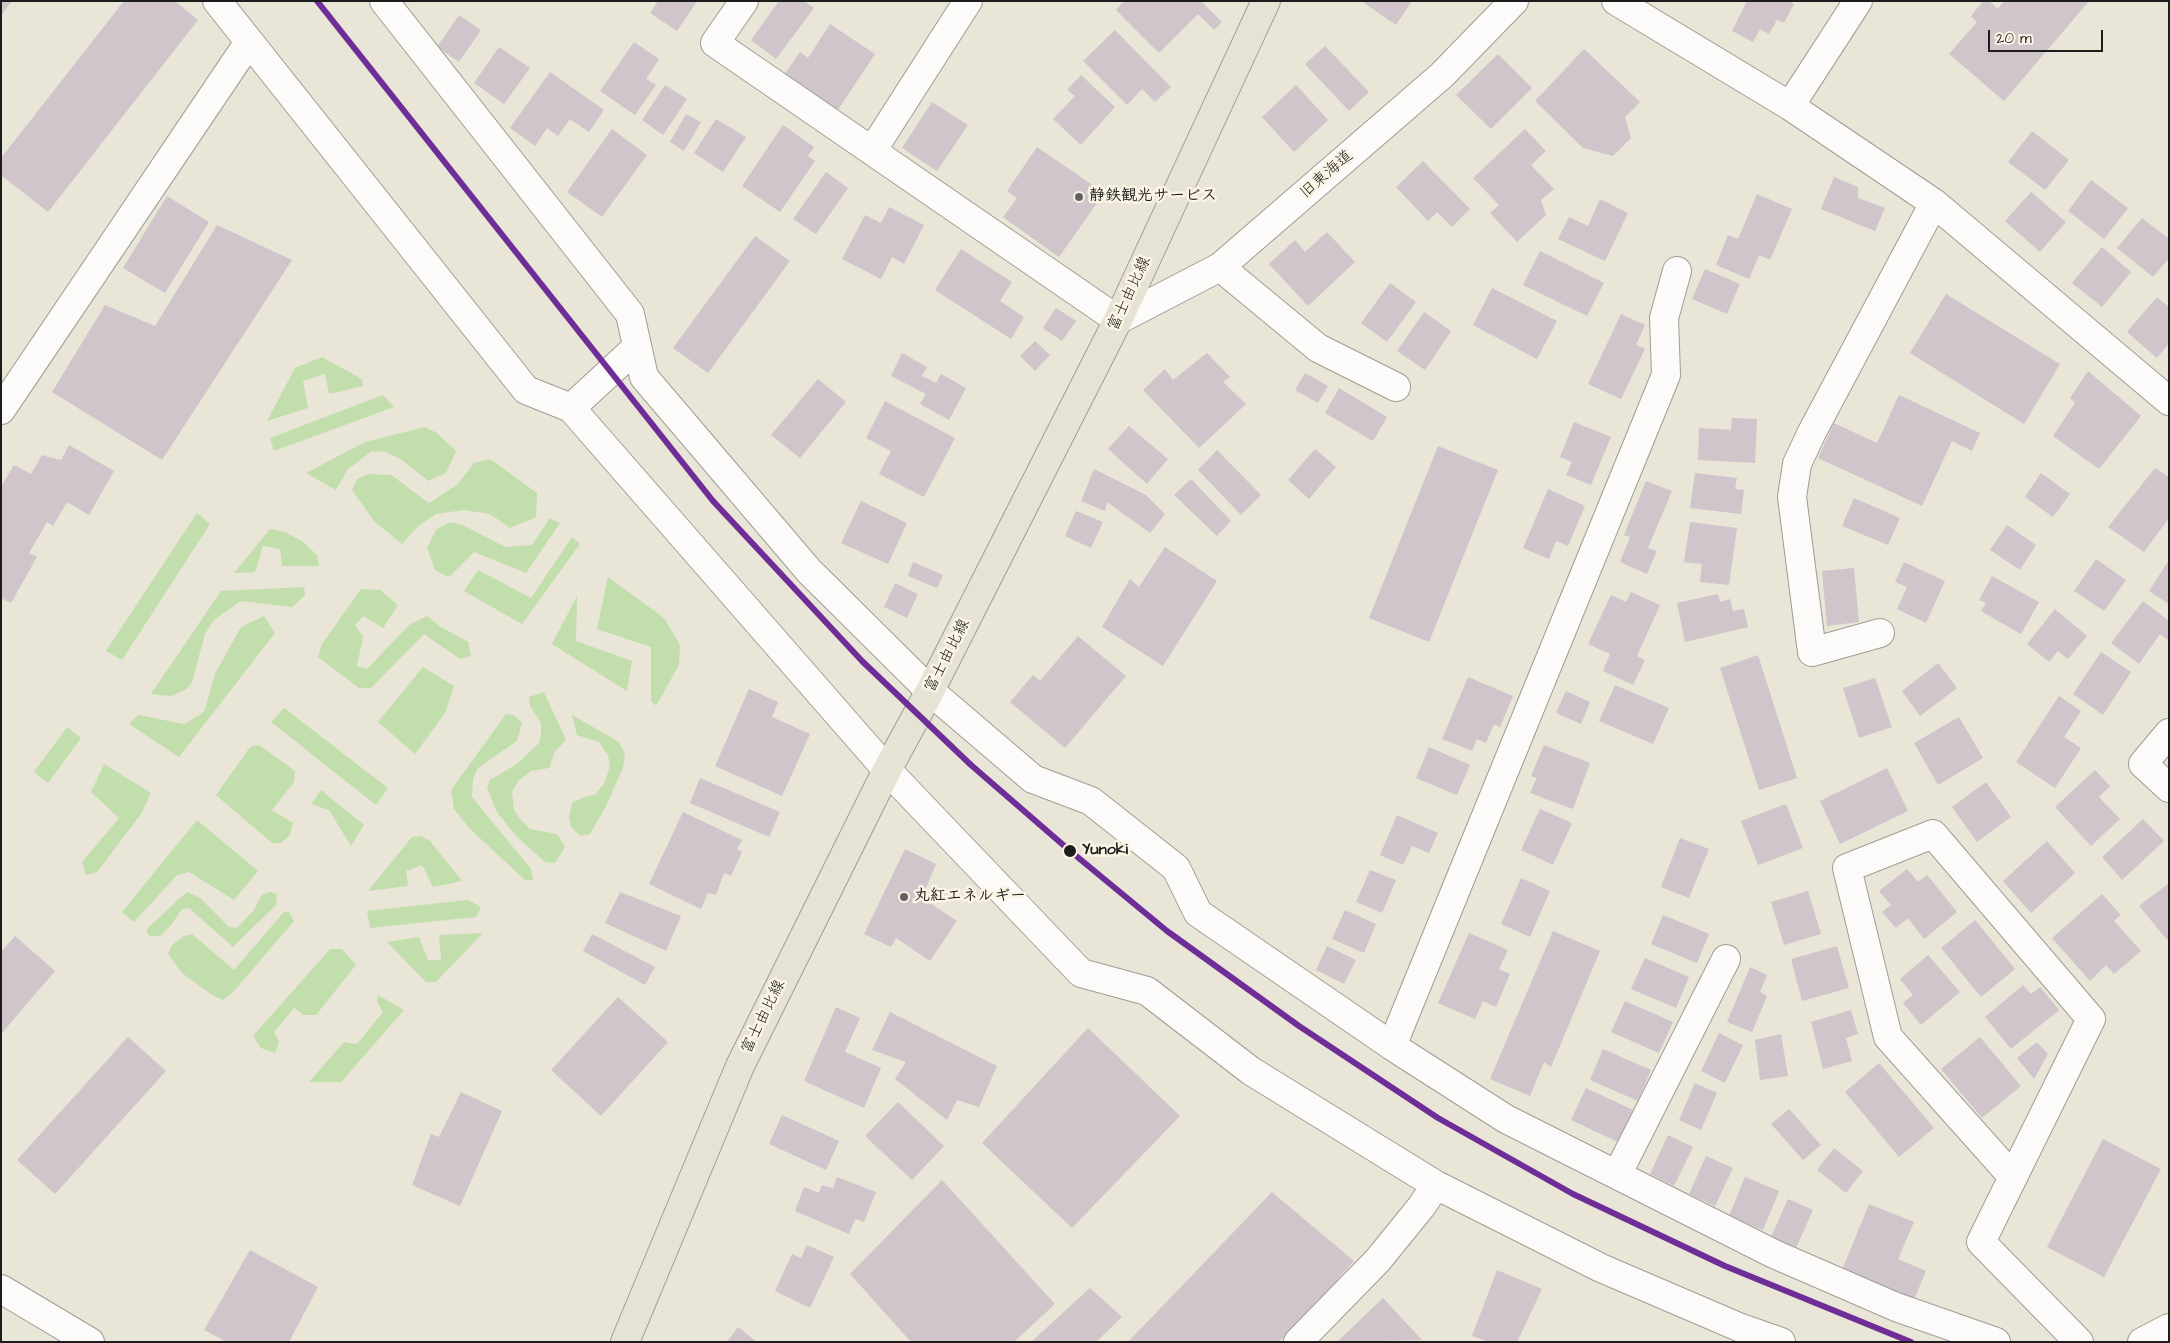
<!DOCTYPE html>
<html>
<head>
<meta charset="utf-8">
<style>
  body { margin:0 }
  #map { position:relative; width:2170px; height:1343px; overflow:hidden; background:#e9e5d7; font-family:"Architects Daughter",sans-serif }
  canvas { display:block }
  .frame { position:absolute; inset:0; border:2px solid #1c1c1c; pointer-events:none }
  .scale { position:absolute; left:1988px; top:30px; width:115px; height:22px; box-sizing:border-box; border:2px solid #1c1c1c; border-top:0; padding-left:6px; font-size:15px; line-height:18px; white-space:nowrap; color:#1c1c1c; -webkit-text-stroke:4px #fcf5e5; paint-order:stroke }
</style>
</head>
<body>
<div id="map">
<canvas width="2170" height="1343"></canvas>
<div class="frame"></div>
<div class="scale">20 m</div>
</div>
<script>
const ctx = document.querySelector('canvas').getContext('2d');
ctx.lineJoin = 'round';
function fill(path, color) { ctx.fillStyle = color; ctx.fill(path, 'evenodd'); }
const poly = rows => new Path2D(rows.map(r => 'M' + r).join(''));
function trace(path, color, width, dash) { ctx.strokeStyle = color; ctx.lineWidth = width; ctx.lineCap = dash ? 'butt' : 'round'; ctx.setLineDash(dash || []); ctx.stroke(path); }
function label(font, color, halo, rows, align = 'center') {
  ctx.font = font + ' "Architects Daughter","Klee One",sans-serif'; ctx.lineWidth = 5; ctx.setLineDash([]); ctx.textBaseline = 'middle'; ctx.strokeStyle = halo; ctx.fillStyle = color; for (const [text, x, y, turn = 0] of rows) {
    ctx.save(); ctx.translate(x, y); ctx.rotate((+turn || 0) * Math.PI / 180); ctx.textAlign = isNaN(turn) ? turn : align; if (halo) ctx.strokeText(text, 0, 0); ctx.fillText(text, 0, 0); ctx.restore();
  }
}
const green = poly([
  [322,357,362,379,363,386,329,394,325,374,303,381,308,408,267,421,295,368],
  [383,395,394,407,274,451,270,438],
  [425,427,437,433,456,451,446,473,428,481,402,460,386,452,372,451,348,469,336,490,306,473,365,442],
  [490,459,537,493,536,517,510,528,490,514,464,510,436,514,418,526,402,544,374,521,352,490,357,479,368,474,391,475,429,503,457,485,474,463],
  [197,513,210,524,122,660,106,651],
  [550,518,560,523,526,573,474,552,449,577,435,570,427,548,436,530,450,522,463,525,505,547,532,545],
  [270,529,285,532,303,542,317,555,319,566,282,566,280,549,263,546,255,572,234,573],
  [572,537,580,544,522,624,464,591,478,570,531,598],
  [608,577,664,618,680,645,679,665,656,706,651,700,651,647,597,629],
  [304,587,305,595,292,607,241,601,214,620,205,634,192,682,187,689,171,696,151,694,221,591],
  [361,589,380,590,398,605,383,628,363,616,355,625,363,637,357,666,367,669,409,625,427,616,441,627,468,642,471,656,460,659,424,634,371,688,359,688,318,657,322,644],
  [577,596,576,641,632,661,627,691,552,644],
  [264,616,275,633,179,757,129,724,138,715,184,724,204,712,215,674,241,627],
  [423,667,454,686,445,713,415,754,378,722],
  [544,692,566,740,555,751,549,768,531,771,519,780,512,792,514,810,521,820,530,829,557,834,565,847,555,863,545,862,516,836,497,812,487,788,490,780,517,764,538,744,541,736,541,723,530,706,529,697],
  [284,708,388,788,376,805,271,722],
  [506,714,514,715,522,723,517,741,478,768,473,779,472,797,531,869,533,880,525,880,470,829,454,809,451,790],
  [572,715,619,742,625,754,623,768,606,806,590,834,580,836,571,827,569,818,572,803,584,797,595,795,605,782,610,766,608,755,599,742,577,735],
  [67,727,81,738,48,783,34,772],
  [259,745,295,771,294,782,272,810,293,823,290,835,281,843,272,843,216,795,250,747],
  [104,764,151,793,141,814,97,872,86,875,82,862,119,818,91,792],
  [321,790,364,825,351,846,329,810,311,804],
  [197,820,258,871,234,900,189,872,177,875,134,922,122,912],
  [421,836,430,841,462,881,433,887,422,865,406,871,408,886,368,891,412,837],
  [188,892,200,898,229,927,237,928,254,910,262,895,270,892,277,894,276,905,233,947,189,908,182,909,171,925,160,936,149,936,146,930,181,897],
  [468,900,481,907,476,917,370,928,367,911],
  [284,912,289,912,294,921,234,991,223,1000,212,995,182,973,168,954,171,946,184,936,192,934,234,970],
  [483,933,436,982,426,982,387,942,419,937,428,960,441,960,439,935],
  [330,949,342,949,356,965,316,1015,303,1015,294,1008,274,1032,279,1042,275,1053,261,1048,253,1036],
  [378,995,404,1010,341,1082,309,1082,344,1042,357,1044,383,1012,377,1002]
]);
const building = poly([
  [1,1,12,1,1,15],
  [124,1,175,1,198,20,48,212,1,175,1,158],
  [658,1,697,1,677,31,650,13],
  [779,1,804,1,814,8,776,59,751,40],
  [1124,1,1201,1,1222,22,1214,30,1198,14,1159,53,1116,10],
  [1361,1,1412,1,1396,25],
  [1747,1,1789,1,1794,4,1784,23,1777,20,1769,34,1760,29,1753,42,1732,31],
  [1983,1,1989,1,1998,9,2004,1,2089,1,2004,101,1949,54,1977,22,1971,16],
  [459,15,481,30,459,62,437,47],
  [830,24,875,54,837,111,784,75,800,52,808,58],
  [1115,30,1171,87,1155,102,1142,89,1127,105,1083,61],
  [634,42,659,59,646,79,656,85,635,115,600,91],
  [1325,46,1369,92,1349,111,1305,64],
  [499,47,530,68,504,104,474,83],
  [1584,49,1640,102,1625,117,1631,138,1613,156,1583,148,1535,101],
  [1498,54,1532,88,1491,129,1456,95],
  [550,72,604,110,589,132,570,119,558,136,547,128,535,146,510,128],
  [1081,75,1115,107,1081,145,1053,119,1075,96,1067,90],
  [665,85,687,99,663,135,642,120],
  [1296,85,1328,120,1294,152,1262,117],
  [932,102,968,125,937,171,902,148],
  [686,114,701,122,684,151,670,142],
  [716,119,746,137,723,172,694,153],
  [783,125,814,147,808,156,815,161,780,212,742,186],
  [612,129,647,155,602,217,567,192],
  [1525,129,1546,151,1531,165,1554,189,1541,200,1546,215,1517,242,1490,213,1499,205,1473,178],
  [2032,131,2069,160,2045,190,2008,162],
  [1037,147,1104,193,1059,257,1003,217,1017,198,1007,191],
  [1423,161,1470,209,1452,227,1437,212,1428,221,1396,187],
  [826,172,848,188,816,234,793,219],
  [1834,177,1858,187,1858,198,1885,208,1875,231,1821,209],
  [2091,180,2128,208,2104,239,2068,211],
  [2031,192,2066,222,2040,252,2005,221],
  [1757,194,1792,209,1770,260,1759,255,1749,279,1716,265,1728,235,1738,239],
  [167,196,209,222,165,293,123,268],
  [1600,199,1628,213,1605,261,1558,239,1569,217,1588,226],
  [889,207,924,225,904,264,892,257,881,279,842,259,865,215,881,223],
  [2142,218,2169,239,2169,258,2153,277,2117,248],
  [217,225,292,260,162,460,52,392,105,305,155,326],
  [1327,232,1355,262,1308,306,1269,264,1295,240,1305,252],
  [755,236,790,261,708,373,673,348],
  [2102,247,2131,272,2102,307,2072,283],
  [961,249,1012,282,1000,301,1024,317,1011,339,935,290],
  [1540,251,1604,283,1587,316,1523,285],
  [1705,269,1740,284,1727,314,1692,299],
  [1390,283,1416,302,1387,342,1361,323],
  [1492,288,1557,321,1537,359,1473,325],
  [1946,294,2060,364,2024,424,1910,353],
  [2157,297,2169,307,2169,343,2157,358,2127,332],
  [1056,308,1076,321,1062,341,1043,328],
  [1424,312,1451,331,1425,370,1397,351],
  [1621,314,1645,325,1636,345,1645,349,1621,399,1588,384],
  [1035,341,1050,355,1035,371,1020,356],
  [902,353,927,367,922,376,936,383,941,374,966,388,949,420,920,404,926,394,891,376],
  [1207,353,1230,377,1223,382,1246,404,1199,448,1143,390,1165,369,1173,380],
  [2088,371,2141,416,2099,469,2053,436,2075,403,2070,398],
  [1305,373,1328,386,1318,403,1295,390],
  [818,379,846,402,800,458,771,435],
  [1339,388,1387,417,1373,441,1325,413],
  [1899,395,1980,433,1972,451,1952,441,1922,506,1818,458,1834,423,1877,443],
  [885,401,955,438,924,497,879,474,891,451,866,438],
  [1732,418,1757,419,1755,463,1698,460,1699,428,1731,430],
  [1574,422,1611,437,1591,485,1566,475,1572,462,1560,457],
  [1129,426,1168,459,1147,484,1108,449],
  [69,445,114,471,89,515,67,502,53,526,47,522,29,553,37,557,11,603,1,598,1,487,14,465,31,474,42,455,61,460],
  [1438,446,1498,470,1429,642,1369,618],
  [1315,449,1336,467,1309,499,1288,480],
  [1217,450,1261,495,1241,515,1198,470],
  [2155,468,2169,477,2169,518,2144,552,2108,527],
  [1094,469,1146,495,1165,514,1150,533,1107,502,1105,511,1081,501],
  [1695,473,1737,478,1735,489,1744,490,1741,514,1690,508],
  [2041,473,2070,494,2053,517,2025,497],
  [1191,479,1231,521,1217,536,1174,495],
  [1646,481,1672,491,1648,548,1657,551,1647,574,1620,562,1630,537,1624,535],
  [1548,489,1585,506,1568,546,1556,541,1549,559,1523,548],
  [1854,498,1900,518,1888,545,1842,526],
  [861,501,907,523,888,564,841,543],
  [1076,511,1103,522,1091,548,1065,536],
  [1690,522,1737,528,1729,585,1700,582,1702,564,1684,562],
  [2007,525,2036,545,2020,570,1990,550],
  [1165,547,1217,581,1163,666,1102,627,1130,579,1139,587],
  [2096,559,2126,580,2104,611,2074,591],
  [2169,560,2169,604,2149,591],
  [913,562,943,575,937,588,908,576],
  [1904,562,1945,581,1926,623,1897,609,1907,587,1895,582],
  [1854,568,1859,622,1827,626,1822,571],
  [1992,576,2039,602,2021,634,1981,611,1986,603,1979,600],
  [895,583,918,594,907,618,884,607],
  [1631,592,1660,605,1637,656,1645,660,1633,685,1603,671,1610,654,1588,644,1611,595,1626,602],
  [1718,594,1720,602,1730,599,1733,611,1744,609,1748,627,1685,642,1677,603],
  [2143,601,2169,621,2169,641,2160,634,2139,664,2111,643],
  [2055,609,2087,636,2068,659,2058,651,2049,662,2027,644],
  [1078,636,1126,676,1065,748,1010,702,1033,675,1040,681],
  [2101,652,2131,672,2103,715,2073,694],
  [1758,655,1797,778,1759,790,1720,668],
  [1938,663,1957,688,1920,716,1902,691],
  [1468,677,1513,696,1500,727,1494,724,1486,743,1477,739,1472,751,1442,739],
  [1875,678,1892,727,1859,738,1843,688],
  [1615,685,1669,708,1653,744,1599,721],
  [749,689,778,702,772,717,810,734,782,796,715,766],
  [1566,691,1590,702,1581,724,1556,713],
  [2059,696,2081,711,2064,737,2081,748,2055,788,2016,762],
  [1959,717,1983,758,1938,785,1914,743],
  [1544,745,1590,763,1573,809,1530,793,1537,778,1531,776],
  [1429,747,1470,765,1457,795,1416,778],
  [1887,768,1908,811,1840,844,1820,801],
  [2095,770,2110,786,2099,797,2120,819,2091,846,2055,807],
  [700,778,780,812,769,837,690,803],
  [1986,782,2011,817,1977,842,1952,807],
  [1786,804,1803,848,1758,865,1741,821],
  [1540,809,1572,823,1553,865,1521,850],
  [683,812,742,840,737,849,742,852,731,876,724,873,716,895,708,893,701,909,649,884],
  [1397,815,1438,833,1429,853,1412,846,1403,865,1380,855],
  [2143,819,2164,841,2122,880,2102,857],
  [1680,838,1709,849,1689,898,1661,887],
  [2047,841,2075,873,2031,913,2003,881],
  [905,849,936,864,922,898,957,921,930,961,896,938,891,947,864,934],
  [1907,869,1918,882,1927,875,1957,912,1924,939,1908,918,1896,928,1882,912,1891,905,1879,891],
  [1370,870,1396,880,1382,913,1356,902],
  [1521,878,1550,891,1530,937,1501,924],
  [2169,883,2169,942,2139,906],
  [1808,891,1821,934,1784,945,1771,902],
  [620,892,681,916,666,951,605,923],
  [2102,894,2121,915,2114,921,2141,951,2114,974,2106,965,2090,981,2052,938],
  [1345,910,1376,924,1364,953,1332,939],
  [1663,915,1709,934,1697,963,1651,944],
  [1975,920,2015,969,1981,997,1941,948],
  [1553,931,1600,951,1551,1067,1544,1062,1530,1096,1490,1079],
  [1469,933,1508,950,1499,969,1510,974,1496,1007,1483,1001,1475,1019,1438,1003],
  [592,934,655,967,645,985,583,951],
  [15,936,55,971,1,1034,1,952],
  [1327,946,1356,960,1344,984,1316,970],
  [1837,946,1849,988,1802,1001,1791,959],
  [1928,955,1960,992,1921,1025,1903,1003,1913,995,1900,979],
  [1645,958,1689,977,1676,1008,1631,989],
  [1750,967,1767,975,1760,992,1767,996,1752,1032,1727,1022],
  [2023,985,2031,994,2040,987,2059,1010,2011,1049,1985,1017],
  [618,997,668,1042,601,1116,551,1070],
  [1625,1001,1673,1022,1659,1053,1611,1032],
  [836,1007,860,1018,845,1052,881,1068,864,1108,804,1081],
  [1851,1010,1858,1034,1846,1038,1852,1061,1823,1069,1811,1022],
  [890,1012,997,1066,979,1107,957,1100,947,1120,895,1079,906,1062,872,1050],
  [1088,1028,1180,1116,1072,1228,982,1143],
  [1719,1033,1743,1045,1725,1083,1701,1071],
  [1781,1034,1788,1076,1760,1080,1755,1040],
  [128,1037,166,1071,55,1194,17,1160],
  [1980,1037,2021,1086,1982,1118,1941,1069],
  [2037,1042,2048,1054,2034,1079,2017,1058],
  [1603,1049,1651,1070,1638,1101,1590,1080],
  [1879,1063,1934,1128,1899,1157,1845,1092],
  [1695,1083,1717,1093,1701,1130,1679,1120],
  [1586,1088,1633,1110,1618,1142,1571,1120],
  [461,1092,502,1111,460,1206,412,1185,431,1134,439,1137],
  [898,1102,944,1146,912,1180,865,1136],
  [1789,1109,1821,1145,1803,1160,1771,1124],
  [782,1115,839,1141,826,1170,769,1144],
  [1668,1135,1693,1147,1674,1186,1650,1174],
  [2103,1139,2161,1169,2104,1277,2047,1247],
  [1834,1148,1863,1171,1846,1193,1817,1170],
  [1706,1156,1733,1168,1715,1206,1689,1194],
  [837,1177,876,1192,864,1222,855,1219,849,1234,795,1211,804,1187,819,1193,822,1185,833,1188],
  [1745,1177,1779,1191,1763,1230,1729,1216],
  [942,1180,1055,1304,1014,1342,911,1342,850,1274],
  [1272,1192,1354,1261,1289,1334,1278,1342,1128,1342],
  [1788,1199,1813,1210,1796,1248,1771,1237],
  [1869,1204,1914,1222,1898,1259,1926,1271,1914,1300,1842,1270],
  [807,1245,834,1257,810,1308,775,1291,792,1254,801,1258],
  [250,1250,318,1287,289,1342,227,1342,204,1330],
  [1497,1270,1542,1289,1517,1342,1490,1342,1472,1336],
  [1090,1288,1122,1317,1096,1342,1031,1342],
  [1383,1298,1422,1340,1337,1342],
  [738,1327,757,1342,727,1342]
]);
const minor = poly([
  [217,1,526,390,571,408,887,770,1081,973,1147,991,1251,1071,1436,1185,1601,1268,1741,1328,1781,1342],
  [384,1,630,314,644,377,809,571,930,691,1033,779,1091,801,1176,868,1198,913,1392,1046,1506,1119,1774,1254,1896,1307,1996,1342],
  [744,1,715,43,1118,320,1220,267,1442,75,1514,1],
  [1616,1,1790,106,1934,203,2169,401],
  [1790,106,1858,1],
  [872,151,968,1],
  [1220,267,1318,348,1396,387],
  [571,408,637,347],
  [1,410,249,42],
  [1880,633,1812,652,1792,497,1797,464,1812,432,1934,203],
  [2169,733,2143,764,2169,788],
  [1392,1046,1666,375,1664,318,1677,271],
  [1617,1175,1726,959],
  [2012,1176,1888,1037,1847,868,1933,834,2091,1019,1981,1242,2079,1342],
  [1,1289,90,1342],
  [1298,1342,1378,1260,1421,1207,1436,1185],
  [2142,1342,2169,1328]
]);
const major = poly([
  [625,1342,740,1066,887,770,930,691,1118,320,1266,1]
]);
const rail1 = poly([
  [317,1,713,501,862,661,971,765,1069,850,1167,931,1299,1026,1438,1118,1573,1194,1725,1266,1911,1342]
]);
const markers = [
  [1079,197,5,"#64625d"],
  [1070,851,7,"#1c1c1c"],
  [904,897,5,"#64625d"]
];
const streetNames = [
  ["旧東海道",1327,175,-41],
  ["富士由比線",1130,294,-65],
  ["富士由比線",948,656,-63],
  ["富士由比線",764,1017,-64]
];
const poiNames = [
  ["静鉄観光サービス",1089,197],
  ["丸紅エネルギー",914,897]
];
const stopNames = [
  ["Yunoki",1082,851]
];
fill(green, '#c2dead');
fill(building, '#cfc5cb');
trace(minor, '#9f9d95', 30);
trace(major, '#9f9d95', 30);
trace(minor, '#fcfbf9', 28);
trace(major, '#e6e2d4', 28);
trace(rail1, '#6f2d98', 6);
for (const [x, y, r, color] of markers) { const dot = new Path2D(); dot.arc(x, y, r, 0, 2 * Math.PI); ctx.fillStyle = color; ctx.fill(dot); trace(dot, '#fcf5e5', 2); }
label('16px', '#1c1c1c', '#fcf5e5', streetNames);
label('bold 16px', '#1c1c1c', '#fcf5e5', poiNames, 'left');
label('bold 16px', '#1c1c1c', '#fcf5e5', stopNames, 'left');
</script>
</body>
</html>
